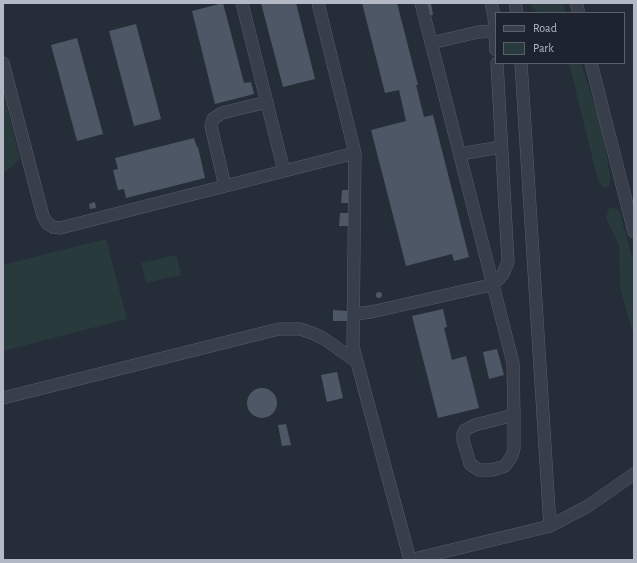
<!DOCTYPE html>
<html>
<head>
<meta charset="utf-8">
<style>
  body { margin:0 }
  #map { position:relative; width:637px; height:563px; overflow:hidden; background:#252d39; font-family:"Alegreya Sans",sans-serif }
  canvas { display:block }
  .frame { position:absolute; inset:0; border:4px solid #b4bac5; pointer-events:none }
  .legend { position:absolute; left:495px; top:12px; width:130px; height:52px; box-sizing:border-box; background:#1e242f; border:1px solid #5a606b; margin:0; padding:5px 7px; list-style:none; font-size:12px; color:#b4bac5 }
  .legend li { display:flex; align-items:center; gap:8px; height:20px }
  .legend b { width:20px; border:1px solid #5a606b }
</style>
</head>
<body>
<div id="map">
<canvas width="637" height="563"></canvas>
<div class="frame"></div>
<ul class="legend">
<li><b style="height:5px;background:#393f4a"></b>Road</li>
<li><b style="height:11px;background:#283a3b"></b>Park</li>
</ul>
</div>
<script>
const ctx = document.querySelector('canvas').getContext('2d');
ctx.lineJoin = 'round';
function fill(path, color) { ctx.fillStyle = color; ctx.fill(path, 'evenodd'); }
const poly = rows => new Path2D(rows.map(r => 'M' + r).join(''));
function trace(path, color, width, dash) { ctx.strokeStyle = color; ctx.lineWidth = width; ctx.lineCap = dash ? 'butt' : 'round'; ctx.setLineDash(dash || []); ctx.stroke(path); }
const green = poly([
  [529,3,563,3,566,13,538,13],
  [569,63,581,63,601,125,610,175,609,186,605,189,598,181],
  [3,91,20,159,3,174],
  [609,207,619,210,634,263,634,337,620,288,619,245,606,218],
  [106,239,127,319,3,351,3,265],
  [176,255,181,275,146,283,141,263]
]);
const building = poly([
  [223,3,244,83,251,82,254,94,215,104,192,11],
  [261,3,296,3,315,79,283,87],
  [362,3,397,3,418,85,416,85,424,117,433,115,469,257,454,261,452,254,406,266,371,130,406,121,399,90,385,93],
  [424,3,431,3,433,15,426,16],
  [136,24,161,119,134,126,109,31],
  [77,38,103,134,77,141,51,45],
  [194,138,197,147,198,147,205,178,126,198,124,189,118,190,113,170,118,169,115,158],
  [342,190,349,190,349,203,341,203],
  [95,202,96,208,90,209,89,204],
  [340,213,350,213,349,226,339,226],
  '376 295a3 3 0 1 1 6 0a3 3 0 1 1-6 0Z',
  [443,309,447,327,444,328,452,360,466,356,479,408,438,418,412,316],
  [333,310,348,311,348,321,333,321],
  [497,349,504,375,489,379,483,352],
  [337,372,343,398,327,402,321,375],
  '247 403a15 15 0 1 1 30 0a15 15 0 1 1-30 0Z',
  [286,424,291,445,282,446,278,425]
]);
const minor = poly([
  [242,3,284,171],
  [318,3,355,153,353,346,357,362],
  [421,3,513,363,514,415,514,448,512,456,505,466,492,470,479,470,470,464,463,440,463,434,465,430,475,425,514,415],
  [491,3,494,16,496,50],
  [515,3,517,13],
  [576,3,579,13],
  [431,43,478,32,495,31],
  [3,63,43,216,47,223,53,227,60,228,355,153],
  [521,63,550,526],
  [591,63,634,232],
  [460,154,501,147],
  [225,186,211,126,213,119,222,113,267,102],
  [354,314,371,312,486,286,499,279,503,274,508,262,497,63],
  [3,398,279,329,300,329,312,333,323,338,357,362,410,560],
  [410,560,550,526,588,506,634,474]
]);
fill(green, '#283a3b');
fill(building, '#4e5765');
trace(minor, '#575d68', 13);
trace(minor, '#393f4a', 12);
</script>
</body>
</html>
